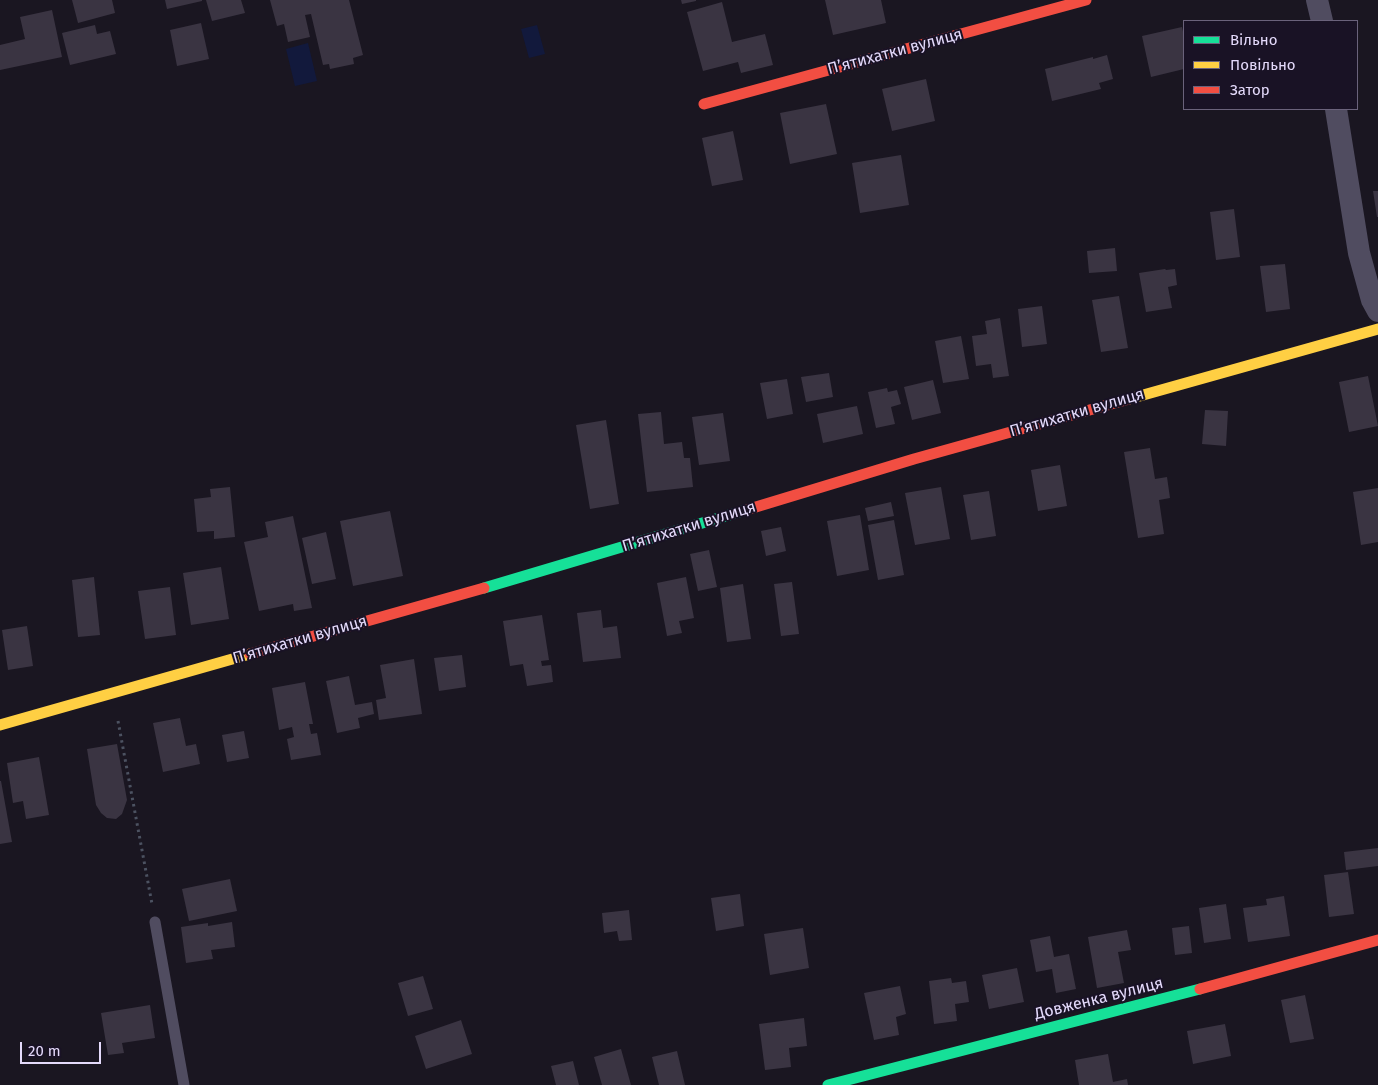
<!DOCTYPE html>
<html>
<head>
<meta charset="utf-8">
<style>
  body { margin:0 }
  #map { position:relative; width:1378px; height:1085px; overflow:hidden; background:#1a1621; font-family:"Fira Sans",sans-serif }
  canvas { display:block }
  .legend { position:absolute; left:1183px; top:20px; width:175px; height:90px; box-sizing:border-box; background:#191225; border:1px solid #6a627b; margin:0; padding:6px 9px; list-style:none; font-size:15px; color:#e4dafb }
  .legend li { display:flex; align-items:center; gap:10px; height:25px }
  .legend b { width:25px; border:1px solid #6a627b }
  .scale { position:absolute; left:20px; top:1042px; width:81px; height:22px; box-sizing:border-box; border:2px solid #e4dafb; border-top:0; padding-left:6px; font-size:15px; line-height:18px; white-space:nowrap; color:#e4dafb; -webkit-text-stroke:4px #191225; paint-order:stroke }
</style>
</head>
<body>
<div id="map">
<canvas width="1378" height="1085"></canvas>
<ul class="legend">
<li><b style="height:6px;background:#16e098"></b>Вільно</li>
<li><b style="height:6px;background:#ffcf43"></b>Повільно</li>
<li><b style="height:6px;background:#f24e42"></b>Затор</li>
</ul>
<div class="scale">20 m</div>
</div>
<script>
const ctx = document.querySelector('canvas').getContext('2d');
ctx.lineJoin = 'round';
function fill(path, color) { ctx.fillStyle = color; ctx.fill(path, 'evenodd'); }
const poly = rows => new Path2D(rows.map(r => 'M' + r).join(''));
function trace(path, color, width, dash) { ctx.strokeStyle = color; ctx.lineWidth = width; ctx.lineCap = dash ? 'butt' : 'round'; ctx.setLineDash(dash || []); ctx.stroke(path); }
function label(font, color, halo, rows, align = 'center') {
  ctx.font = font + ' "Fira Sans",sans-serif'; ctx.lineWidth = 4; ctx.setLineDash([]); ctx.textBaseline = 'middle'; ctx.strokeStyle = halo; ctx.fillStyle = color; for (const [text, x, y, turn = 0] of rows) {
    ctx.save(); ctx.translate(x, y); ctx.rotate((+turn || 0) * Math.PI / 180); ctx.textAlign = isNaN(turn) ? turn : align; if (halo) ctx.strokeText(text, 0, 0); ctx.fillText(text, 0, 0); ctx.restore();
  }
}
const water = poly([
  [537,25,545,54,529,58,521,29],
  [308,43,317,81,295,86,286,49]
]);
const building = poly([
  [72,0,112,0,115,13,78,23],
  [165,0,202,0,202,1,167,9],
  [206,0,241,0,245,13,212,21],
  [270,0,349,0,363,55,353,58,354,64,330,69,329,64,323,65,311,14,305,15,310,37,288,42,284,24,277,26],
  [681,0,696,0,696,1,682,4],
  [825,0,881,0,886,23,833,35],
  [722,2,732,42,765,34,773,65,741,73,738,62,703,71,687,12],
  [52,10,62,57,0,70,0,45,25,39,20,17],
  [201,23,209,59,177,66,170,30],
  [95,25,97,34,110,31,116,54,70,65,62,33],
  [1182,27,1184,36,1184,69,1151,77,1142,36],
  [1107,55,1113,79,1099,83,1101,89,1052,101,1045,69,1093,57,1093,59],
  [926,79,935,121,892,131,882,89],
  [826,104,837,154,790,164,780,113],
  [733,131,743,180,712,186,702,138],
  [901,155,909,205,860,213,852,163],
  [1373,191,1378,191,1378,217,1377,217],
  [1234,209,1240,257,1216,260,1210,212],
  [1115,248,1117,271,1089,273,1087,251],
  [1285,264,1290,309,1266,312,1260,266],
  [1165,269,1166,270,1175,269,1177,285,1168,287,1172,308,1146,312,1139,273],
  [1119,296,1128,348,1101,352,1092,300],
  [1042,306,1047,344,1022,347,1018,309],
  [1000,318,1009,376,993,378,991,364,976,366,972,336,987,334,985,321],
  [961,336,969,379,943,383,935,341],
  [829,373,833,397,806,402,801,377],
  [1368,376,1378,426,1349,432,1339,382],
  [787,379,793,414,767,419,760,383],
  [933,380,941,413,912,420,904,387],
  [887,388,888,392,897,390,901,404,891,407,895,424,876,428,868,392],
  [857,406,863,434,823,443,817,414],
  [1205,410,1228,411,1226,446,1202,444],
  [661,412,664,444,682,442,684,458,690,458,693,487,647,492,638,414],
  [723,413,730,461,699,465,692,417],
  [606,420,619,504,590,509,576,425],
  [1150,448,1155,479,1167,477,1170,498,1159,500,1164,534,1138,538,1124,452],
  [1060,465,1067,506,1038,511,1031,470],
  [230,487,235,537,214,539,214,531,197,532,194,499,211,497,210,489],
  [941,487,950,539,915,545,905,493],
  [1378,488,1378,542,1361,545,1353,492],
  [989,491,996,536,971,540,963,495],
  [891,502,894,516,868,521,865,508],
  [390,511,403,576,353,586,340,521],
  [860,515,869,570,837,576,827,521],
  [293,516,312,608,294,611,293,604,259,611,244,542,268,537,265,522],
  [894,520,904,575,878,580,868,525],
  [781,527,786,551,766,556,761,531],
  [326,532,336,579,312,584,302,538],
  [709,550,717,587,698,591,690,554],
  [221,567,229,619,191,625,183,573],
  [94,577,100,635,78,637,72,580],
  [686,577,694,618,679,621,682,633,667,636,657,583],
  [792,582,799,634,781,636,774,584],
  [743,584,751,639,727,642,720,588],
  [170,587,176,635,145,639,138,591],
  [601,610,603,628,617,626,621,658,583,662,577,613],
  [542,615,549,660,541,661,542,666,551,665,553,682,527,686,523,664,510,666,503,621],
  [27,626,33,666,8,670,2,630],
  [462,655,466,687,439,691,434,658],
  [414,659,422,714,379,720,376,700,386,698,380,665],
  [349,676,355,705,372,702,374,714,358,718,360,728,337,733,326,681],
  [305,682,313,724,309,724,311,734,317,733,321,755,291,760,287,739,294,737,292,727,279,730,272,688],
  [180,718,186,746,196,744,200,764,163,772,153,723],
  [244,731,249,758,227,762,222,735],
  [117,744,127,800,122,814,116,819,107,818,101,813,96,805,87,749],
  [39,757,49,815,26,819,23,801,13,803,7,763],
  [0,781,1,781,12,842,0,844],
  [1378,848,1378,866,1346,870,1344,852],
  [1348,872,1354,914,1329,917,1324,875],
  [230,879,237,911,189,921,182,889],
  [740,894,744,926,716,931,711,898],
  [1284,896,1290,936,1248,942,1243,908,1267,905,1266,899],
  [1226,904,1231,939,1204,943,1199,908],
  [629,910,632,940,619,941,617,931,604,933,602,913],
  [232,922,235,947,211,950,213,959,186,963,181,927,208,923,208,926],
  [1189,926,1192,953,1175,955,1172,928],
  [803,928,809,968,770,975,764,934],
  [1127,930,1131,950,1118,952,1124,983,1097,988,1088,937],
  [1050,936,1054,957,1069,954,1076,989,1056,993,1052,969,1036,972,1030,940],
  [1017,968,1024,1002,989,1009,982,975],
  [423,976,433,1009,408,1016,398,983],
  [951,978,952,983,966,981,969,1002,955,1004,957,1021,934,1024,929,981],
  [900,986,906,1014,896,1017,899,1035,874,1040,864,993],
  [1305,995,1314,1039,1290,1043,1281,1000],
  [150,1005,155,1038,122,1043,124,1053,108,1055,101,1013],
  [804,1018,807,1046,789,1048,791,1067,765,1070,759,1024],
  [461,1020,472,1054,426,1069,415,1036],
  [1225,1024,1231,1056,1193,1064,1187,1031],
  [621,1049,631,1085,602,1085,594,1057],
  [677,1051,685,1085,659,1085,652,1057],
  [1108,1054,1113,1082,1127,1079,1128,1085,1079,1085,1075,1060],
  [573,1061,579,1085,556,1085,551,1066]
]);
const path = poly([
  [118,721,152,904]
]);
const lane = poly([
  [155,922,184,1085]
]);
const street = poly([
  [1317,0,1322,21],
  [1336,109,1359,253,1372,300,1378,311]
]);
const fast = poly([
  [484,588,746,510],
  [828,1085,1200,989]
]);
const slow = poly([
  [1129,399,1378,329],
  [0,725,250,654]
]);
const jam = poly([
  [704,104,1086,0],
  [746,510,914,459,1129,399],
  [250,654,484,588],
  [1200,989,1378,940]
]);
const streetNames = [
  ["Пʼятихатки вулиця",895,52,-15],
  ["Пʼятихатки вулиця",1077,413,-16],
  ["Пʼятихатки вулиця",689,527,-17],
  ["Пʼятихатки вулиця",300,640,-16],
  ["Довженка вулиця",1099,999,-14]
];
fill(water, '#12193c');
fill(building, '#3a3442');
trace(path, '#4c5261', 3, [2.5, 4]);
trace(lane, '#504c60', 11);
trace(street, '#504c60', 22);
trace(fast, '#16e098', 11);
trace(slow, '#ffcf43', 11);
trace(jam, '#f24e42', 11);
label('16px', '#e4dafb', '#191225', streetNames);
</script>
</body>
</html>
